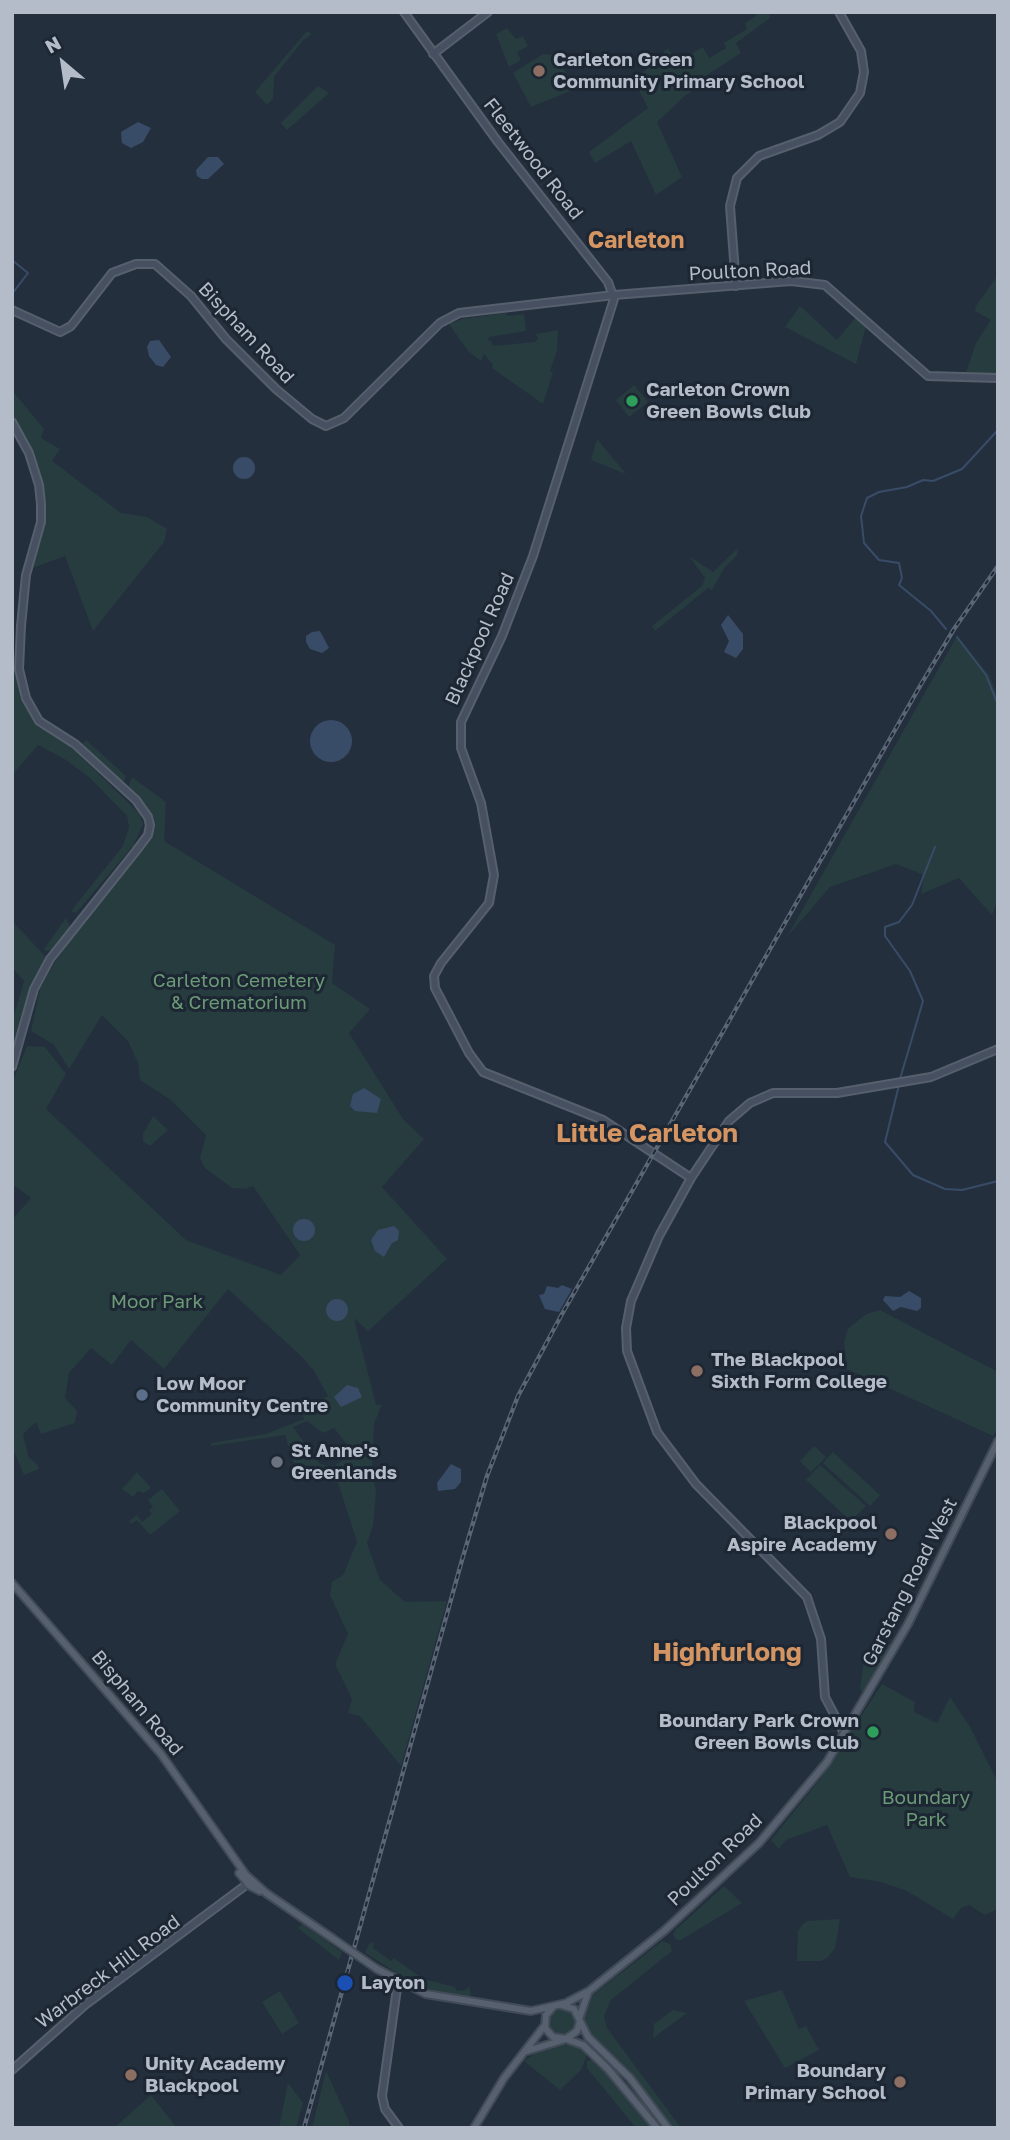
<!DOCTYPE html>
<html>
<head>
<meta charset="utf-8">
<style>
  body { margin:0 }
  #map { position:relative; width:1010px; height:2140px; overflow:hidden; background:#242f3e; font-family:"Golos Text",sans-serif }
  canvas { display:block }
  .frame { position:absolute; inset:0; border:14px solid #b4bcc9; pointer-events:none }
  .north { position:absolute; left:28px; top:28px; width:70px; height:70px; -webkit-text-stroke:5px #1d2633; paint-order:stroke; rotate:331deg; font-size:19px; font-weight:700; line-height:28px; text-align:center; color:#b4bcc9 }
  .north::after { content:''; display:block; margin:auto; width:24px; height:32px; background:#b4bcc9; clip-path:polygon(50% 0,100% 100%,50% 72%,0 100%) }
</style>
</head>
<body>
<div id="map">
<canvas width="1010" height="2140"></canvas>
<div class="frame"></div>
<div class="north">N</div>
</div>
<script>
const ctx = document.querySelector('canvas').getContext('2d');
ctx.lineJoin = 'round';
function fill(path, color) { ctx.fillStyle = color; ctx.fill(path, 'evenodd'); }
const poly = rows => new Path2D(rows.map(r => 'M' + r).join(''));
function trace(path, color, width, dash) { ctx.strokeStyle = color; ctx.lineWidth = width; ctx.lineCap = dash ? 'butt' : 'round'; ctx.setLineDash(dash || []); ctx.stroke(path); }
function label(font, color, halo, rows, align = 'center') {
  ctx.font = font + ' "Golos Text",sans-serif'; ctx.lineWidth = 6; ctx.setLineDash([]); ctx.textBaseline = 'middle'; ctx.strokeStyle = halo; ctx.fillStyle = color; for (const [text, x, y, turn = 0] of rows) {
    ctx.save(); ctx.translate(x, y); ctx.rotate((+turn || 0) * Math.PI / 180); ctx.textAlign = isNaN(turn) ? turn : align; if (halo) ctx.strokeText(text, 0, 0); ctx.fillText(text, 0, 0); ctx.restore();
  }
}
const green = poly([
  [754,12,769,12,770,18,736,43,741,53,701,79,703,85,686,95,657,122,682,177,656,195,631,141,595,163,589,152,648,108,634,81,668,48,677,62,703,47,709,58,726,48,724,43,747,29,745,23,756,16],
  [507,28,516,39,523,36,528,46,517,52,521,60,509,67,496,34],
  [307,31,312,34,303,40,274,77,273,99,267,105,255,92],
  [543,54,556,55,575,89,531,107,513,73],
  [318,86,329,93,287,130,281,123],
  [998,275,998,378,964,378,976,343,991,320,975,311,976,306],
  [800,306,837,340,856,317,866,326,856,364,785,327],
  [506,313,507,316,524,314,526,331,489,337,487,343,490,339,493,346,535,342,538,339,536,334,558,330,557,351,550,371,553,372,543,404,492,368,493,365,484,354,481,361,468,351,449,324,462,319],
  [634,385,648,402,629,417,616,400],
  [12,390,44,429,41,438,60,449,52,461,121,513,147,517,167,529,164,542,93,631,65,556,27,570,37,542,40,498,29,453,12,422],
  [597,439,626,474,591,460],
  [738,548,737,555,725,567,712,590,708,588,655,631,652,626,702,586,705,578,689,556,713,572],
  [957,636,989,675,998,697,998,898,992,915,959,878,921,894,924,875,896,864,830,887,787,937],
  [16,655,21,692,38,727,56,735,72,748,140,814,143,824,133,846,76,913,71,911,123,846,129,827,127,816,90,778,66,760,38,745,12,775,12,656],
  [86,740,126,776,124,781,120,781,81,745],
  [132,777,166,802,164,841,335,945,332,983,370,1009,349,1033,403,1119,424,1139,382,1187,447,1259,368,1331,354,1318,376,1405,382,1404,374,1424,372,1470,376,1492,373,1526,367,1543,380,1580,405,1602,447,1601,401,1766,360,1716,348,1713,352,1699,335,1664,348,1634,330,1595,332,1582,343,1575,357,1542,338,1483,320,1479,310,1482,304,1473,296,1470,285,1435,211,1446,211,1443,266,1434,304,1419,299,1405,302,1401,312,1404,328,1396,314,1371,300,1355,228,1289,164,1369,131,1340,112,1365,91,1348,69,1373,65,1398,77,1411,75,1423,41,1434,36,1422,23,1434,29,1458,37,1464,39,1469,24,1475,12,1447,12,1220,31,1198,12,1184,12,1083,27,1046,45,1047,66,1074,46,1109,186,1240,281,1275,300,1255,253,1186,245,1189,232,1188,205,1168,200,1158,206,1135,171,1100,140,1080,138,1063,128,1041,102,1015,69,1069,54,1045,31,1031,40,989,55,962,150,830,136,797,128,788],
  [307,1421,323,1433,334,1428,353,1452,333,1467,320,1464,293,1427],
  [66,918,70,926,68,931,55,949,46,951,44,949],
  [12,921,47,958,31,987,12,1052,12,1022,24,981,12,967],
  [153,1116,168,1130,150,1146,143,1142,143,1134],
  [880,1310,998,1372,998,1426,993,1436,847,1369,844,1342,848,1329,866,1314],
  [814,1446,826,1457,811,1472,800,1461],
  [833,1452,880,1495,870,1506,823,1463],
  [820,1465,866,1506,851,1521,806,1480],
  [137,1472,151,1488,144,1493,138,1491,133,1497,122,1489],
  [162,1489,180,1511,150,1535,137,1520,131,1524,129,1521,137,1515,142,1522,152,1514,149,1510,153,1507,148,1500],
  [890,1643,891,1645,864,1693,860,1689,864,1659],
  [882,1684,915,1702,914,1712,937,1723,950,1697,969,1725,998,1783,998,1909,985,1915,969,1905,961,1908,953,1919,907,1891,881,1882,850,1877,827,1825,786,1840,779,1849,771,1840,820,1779],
  [724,1886,742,1903,681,1940,677,1940,673,1935,675,1930],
  [840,1919,835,1948,828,1957,821,1961,797,1961,798,1931,802,1925,807,1921],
  [302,1924,342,1952,339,1960,298,1928],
  [662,1941,670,1944,672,1951,611,2000,604,2016,607,2028,681,2128,668,2128,646,2097,590,2039,582,2022,593,1995],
  [374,1942,373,1948,391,1961,394,1958,423,1979,455,1987,457,1991,466,1990,469,1986,471,1995,467,1997,421,1988,365,1953,369,1944],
  [782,1990,799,2029,806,2026,819,2050,785,2068,744,2001],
  [280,1991,299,2023,282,2034,262,2002],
  '547 2022a15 15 0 1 1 30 0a15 15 0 1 1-30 0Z',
  [673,2010,687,2013,653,2038,654,2024],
  [572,2044,587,2054,586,2057,581,2070,560,2090,524,2061,543,2048],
  [594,2059,611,2075,654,2128,636,2128,587,2068,587,2061],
  [326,2071,349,2121,350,2128,312,2128],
  [288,2083,303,2103,296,2128,279,2128],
  [151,2095,177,2128,114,2128]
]);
const water = poly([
  [138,122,151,128,143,142,131,148,122,143,121,132],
  [208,157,218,157,224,164,208,179,202,179,197,176,196,170],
  [159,340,171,357,163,367,156,365,149,356,147,347,150,341],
  '233 468a11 11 0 1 1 22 0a11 11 0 1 1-22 0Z',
  [728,615,743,634,743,649,736,658,724,652,729,641,721,625],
  [320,631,329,648,322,653,310,649,306,642,306,636,312,632],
  '310 741a21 21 0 1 1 42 0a21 21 0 1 1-42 0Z',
  [364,1088,381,1099,377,1113,355,1111,350,1106,353,1094],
  '293 1230a11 11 0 1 1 22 0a11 11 0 1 1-22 0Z',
  [394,1226,399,1231,398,1240,392,1243,384,1257,375,1251,371,1240,378,1230],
  [562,1285,572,1289,559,1312,545,1309,539,1295,544,1294,547,1286,558,1288],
  [909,1291,921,1298,921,1308,917,1311,901,1307,893,1311,883,1300,885,1296,900,1297],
  '326 1310a11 11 0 1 1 22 0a11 11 0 1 1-22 0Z',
  [347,1385,358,1388,362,1397,341,1407,334,1397],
  [451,1464,461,1469,461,1482,455,1489,438,1491,437,1483]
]);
const stream = poly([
  [12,260,28,273,12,294],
  [946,629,931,611,899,585,902,578,899,563,879,560,864,543,861,516,867,498,879,492,907,487,923,480,933,481,962,469,998,430],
  [957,637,986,675,998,705],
  [900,1079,923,1001,910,971,885,936,885,927,899,922,912,905,935,847],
  [899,1085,885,1142,913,1175,945,1189,962,1190,998,1181]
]);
const secondary = poly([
  [404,12,498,142,608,282,614,299,533,556,502,636,461,722,461,748,481,803,494,875,489,903,441,963,434,976,435,988,469,1053,483,1072,603,1120,691,1178],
  [433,54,488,12],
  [736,286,730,206,737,178,759,156,818,135,840,122,860,93,864,72,861,51,839,12],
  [12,310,60,332,71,326,112,273,136,264,155,264,191,296,226,339,276,389,312,419,326,426,344,418,440,323,459,313,614,295,791,281,825,285,928,376,998,378],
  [12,422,29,453,39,485,41,504,41,522,26,575,21,626,19,669,26,698,39,721,75,744,136,800,148,817,150,825,148,835,136,851,50,959,34,989,12,1067],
  [844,1733,825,1697,821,1639,807,1597,696,1484,657,1432,627,1351,626,1328,631,1301,659,1236,691,1178,729,1121,750,1103,773,1093,837,1093,931,1077,998,1049],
  [398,1981,382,2096,385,2109,399,2128],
  [12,2070,85,2005,250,1882]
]);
const primary = poly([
  [12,1583,161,1754,246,1875,266,1893,332,1938],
  [239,1873,250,1886,260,1891],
  [377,1969,426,1994,531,2011,566,2003,589,1991,664,1931,759,1843,827,1762,908,1624,998,1441],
  [553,2007,546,2015,545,2028,553,2037,566,2039,577,2031,580,2021,574,2009,561,2005],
  [580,2016,588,1993],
  [580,2021,588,2037,630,2078,668,2128],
  [566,2039,583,2045,608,2069,657,2128],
  [527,2051,563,2040],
  [474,2128,504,2078,545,2025]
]);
const rail = poly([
  [304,2128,462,1560,487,1476,518,1396,562,1314,920,686,954,629,998,566]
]);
const primaryBridge = poly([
  [332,1938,377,1969]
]);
const markers = [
  [539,71,7,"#8d6e63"],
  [632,401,7,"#2e9e5b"],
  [697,1371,7,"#8d6e63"],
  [142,1395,7,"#5c6f8a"],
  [277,1462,7,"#6b7280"],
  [891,1534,7,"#8d6e63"],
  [873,1732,7,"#2e9e5b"],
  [345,1983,9,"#1a4fb4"],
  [131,2075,7,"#8d6e63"],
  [900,2082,7,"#8d6e63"]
];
const poiNames = [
  ["Carleton Green",553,60],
  ["Community Primary School",553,82],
  ["Carleton Crown",646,390],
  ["Green Bowls Club",646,412],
  ["The Blackpool",711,1360],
  ["Sixth Form College",711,1382],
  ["Low Moor",156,1384],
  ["Community Centre",156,1406],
  ["St Anne's",291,1451],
  ["Greenlands",291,1473],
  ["Blackpool",877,1523,"right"],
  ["Aspire Academy",877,1545,"right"],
  ["Boundary Park Crown",859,1721,"right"],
  ["Green Bowls Club",859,1743,"right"],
  ["Layton",361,1983],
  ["Unity Academy",145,2064],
  ["Blackpool",145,2086],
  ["Boundary",886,2071,"right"],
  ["Primary School",886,2093,"right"]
];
const streetNames = [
  ["Fleetwood Road",533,159,52],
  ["Poulton Road",750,271,-3],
  ["Bispham Road",246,333,47],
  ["Blackpool Road",480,639,-66],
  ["Garstang Road West",910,1582,-63],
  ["Bispham Road",137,1703,50],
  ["Poulton Road",715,1860,-44],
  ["Warbreck Hill Road",108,1972,-37]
];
const parkNames = [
  ["Carleton Cemetery",239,981],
  ["& Crematorium",239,1003],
  ["Moor Park",157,1302],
  ["Boundary",926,1798],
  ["Park",926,1820]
];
const quarterNames = [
  ["Carleton",636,241]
];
const districtNames = [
  ["Little Carleton",647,1134],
  ["Highfurlong",727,1653]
];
fill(green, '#263c3f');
fill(water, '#394c67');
trace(stream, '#394c67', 2);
trace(secondary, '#565f6c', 10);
trace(primary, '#414a57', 10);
trace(secondary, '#465061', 6);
trace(primary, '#56606e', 6);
trace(rail, '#5a6575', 4.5);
trace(rail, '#1d2633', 2, [5]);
trace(primaryBridge, '#414a57', 10, []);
trace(primaryBridge, '#56606e', 6);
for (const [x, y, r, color] of markers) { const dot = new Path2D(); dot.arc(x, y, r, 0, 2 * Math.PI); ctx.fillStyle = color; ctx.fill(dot); trace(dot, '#1d2633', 2.5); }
label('bold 19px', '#b4bcc9', '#1d2633', poiNames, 'left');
label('19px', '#b4bcc9', '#1d2633', streetNames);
label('19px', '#6b9a76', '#1d2633', parkNames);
label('bold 23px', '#d59563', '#1d2633', quarterNames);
label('bold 26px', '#d59563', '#1d2633', districtNames);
</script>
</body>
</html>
